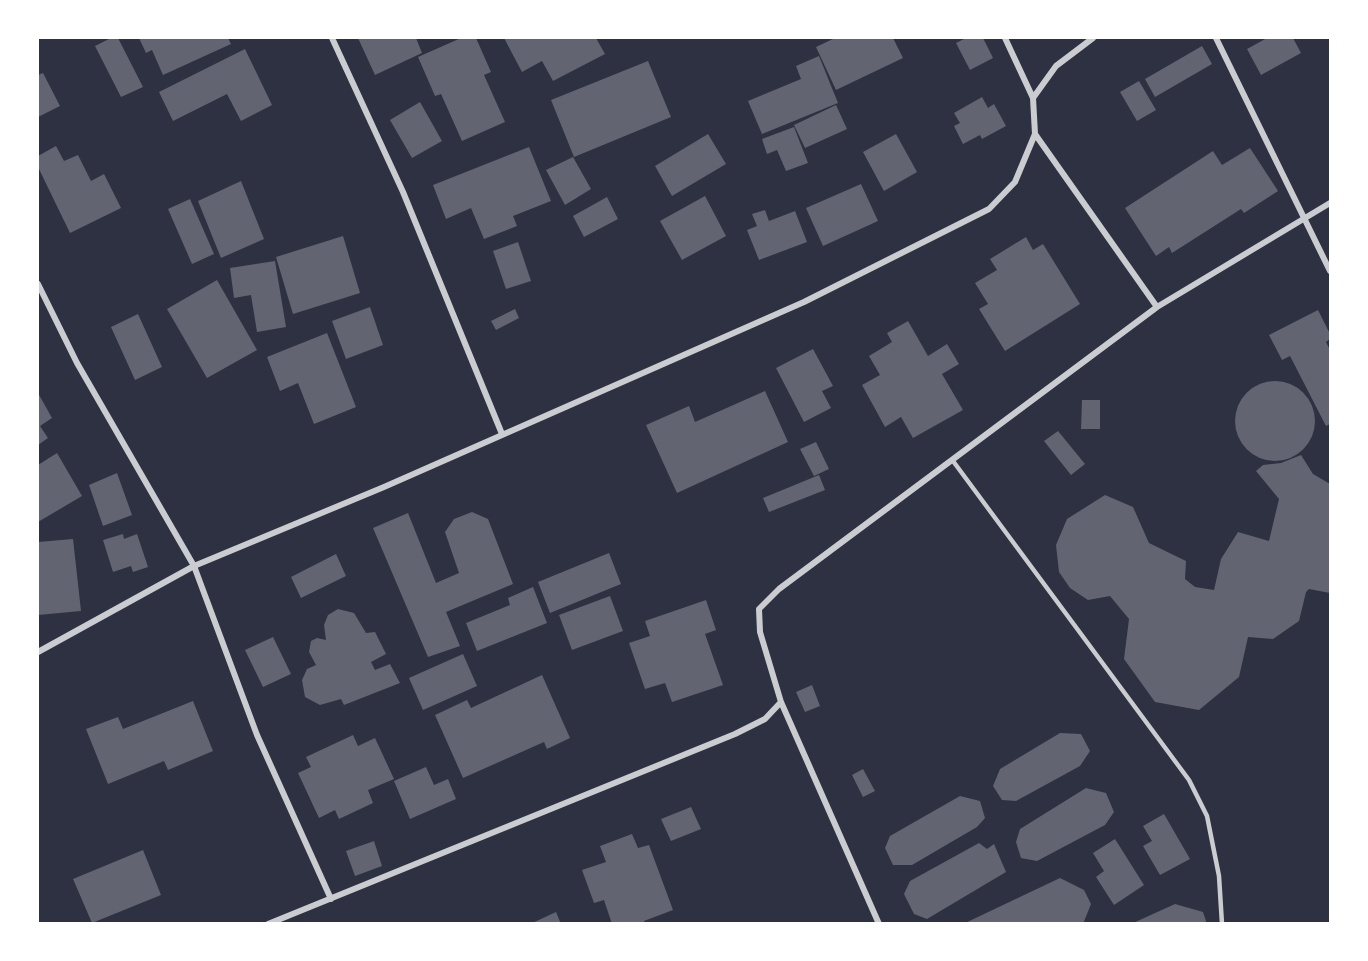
<!DOCTYPE html>
<html>
<head>
<meta charset="utf-8">
<style>
  body { margin:0 }
  #map { position:relative; width:1368px; height:961px; overflow:hidden; background:#2d3142; font-family:Helvetica,sans-serif }
  canvas { display:block }
  .frame { position:absolute; inset:0; border:39px solid #fff; pointer-events:none }
</style>
</head>
<body>
<div id="map">
<canvas width="1368" height="961"></canvas>
<div class="frame"></div>
</div>
<script>
const ctx = document.querySelector('canvas').getContext('2d');
ctx.lineJoin = 'round';
function fill(path, color) { ctx.fillStyle = color; ctx.fill(path, 'evenodd'); }
const poly = rows => new Path2D(rows.map(r => 'M' + r).join(''));
function trace(path, color, width, dash) { ctx.strokeStyle = color; ctx.lineWidth = width; ctx.lineCap = dash ? 'butt' : 'round'; ctx.setLineDash(dash || []); ctx.stroke(path); }
const building = poly([
  [111,38,118,38,143,87,121,97,95,46],
  [139,38,228,38,231,44,163,75,152,50,146,53],
  [358,38,416,38,422,53,375,75],
  [461,38,476,38,491,72,484,75,505,122,462,141,441,94,435,96,418,57],
  [504,38,596,38,605,54,553,81,542,61,522,72],
  [835,38,893,38,903,58,836,90,816,47],
  [966,38,983,38,993,58,970,70,956,43],
  [1267,38,1293,38,1301,53,1261,75,1247,49],
  [1202,46,1212,64,1155,97,1145,79],
  [245,49,272,105,241,121,227,94,173,121,159,92],
  [819,56,838,103,762,134,748,101,801,79,796,66],
  [648,61,671,117,574,157,551,100],
  [43,73,60,106,38,117,38,75],
  [1139,81,1156,110,1137,121,1120,92],
  [982,97,988,108,994,104,1006,126,982,139,980,135,963,144,954,126,960,123,954,113],
  [420,102,442,141,412,158,390,120],
  [836,105,847,129,805,148,794,125],
  [794,127,808,163,786,171,777,150,767,154,762,139],
  [708,134,726,164,672,196,655,166],
  [896,134,917,172,884,191,863,152],
  [56,146,64,161,78,155,91,181,104,174,121,208,70,233,38,167,38,156],
  [529,147,551,201,513,216,517,226,484,239,471,208,446,219,433,185],
  [1250,148,1278,191,1244,213,1241,209,1172,253,1169,247,1156,256,1125,208,1213,151,1222,165],
  [573,157,591,189,565,205,546,170],
  [241,181,264,239,221,258,198,201],
  [861,184,878,221,823,246,806,208],
  [705,196,726,236,682,260,660,221],
  [607,197,618,219,584,237,573,216],
  [190,199,214,254,192,264,168,209],
  [765,210,769,221,795,211,807,242,759,260,747,230,757,226,752,214],
  [343,236,360,293,293,314,276,257],
  [1026,237,1033,250,1043,244,1080,304,1005,351,979,309,988,304,975,283,997,270,990,259],
  [518,242,531,281,506,289,493,251],
  [275,261,286,327,257,332,251,295,234,298,230,268],
  [217,280,257,350,207,378,167,309],
  [370,307,383,345,346,359,332,321],
  [515,309,519,318,496,330,491,321],
  [1318,310,1330,334,1330,339,1326,342,1330,350,1330,424,1326,426,1290,356,1282,360,1269,335],
  [138,314,162,367,135,380,111,327],
  [908,321,928,356,947,344,959,364,942,374,963,410,913,438,901,417,885,427,862,385,880,375,869,356,892,342,887,333],
  [327,333,356,407,314,424,298,383,280,391,267,357],
  [813,349,833,386,822,391,831,408,804,422,776,368],
  '1235 421a40 40 0 1 1 80 0a40 40 0 1 1-80 0Z',
  [765,391,788,442,677,493,646,425,689,406,695,422],
  [38,393,52,418,40,426,48,438,38,445],
  [1082,400,1100,400,1100,429,1081,429],
  [1058,431,1085,464,1071,475,1044,441],
  [816,442,829,469,814,476,800,449],
  [57,453,82,496,38,522,38,465],
  [1301,455,1313,474,1330,484,1330,593,1309,589,1306,592,1299,621,1273,639,1248,637,1239,677,1199,710,1155,702,1124,659,1129,619,1110,596,1088,600,1070,588,1059,572,1056,545,1067,519,1105,495,1133,507,1149,543,1186,561,1185,579,1195,587,1214,590,1221,559,1238,532,1269,541,1279,499,1256,471,1263,465,1281,463],
  [117,473,132,515,103,526,89,485],
  [819,475,825,490,769,512,763,498],
  [472,512,488,519,513,584,446,612,460,646,428,657,373,528,408,513,436,583,459,573,445,532,454,519],
  [123,534,124,539,137,534,148,567,133,572,131,566,113,572,103,540],
  [73,539,81,611,38,615,38,542],
  [609,553,621,584,550,613,538,582],
  [336,554,346,576,301,598,291,577],
  [533,587,547,623,477,651,466,623,510,605,508,598],
  [610,596,623,631,572,650,559,615],
  [706,600,716,630,705,634,723,685,672,702,665,683,645,689,629,643,650,636,645,621],
  [338,609,354,613,366,633,375,632,386,654,371,662,375,670,390,664,400,683,344,705,341,699,320,705,305,697,302,680,307,669,316,665,309,652,311,641,317,638,326,640,324,625,328,615],
  [273,637,291,674,263,687,245,650],
  [463,654,477,686,423,710,409,678],
  [542,675,570,738,547,749,544,742,463,778,435,715,467,700,471,708],
  [812,685,820,706,805,712,796,692],
  [193,701,213,751,168,770,164,761,108,784,86,729,118,717,123,729],
  [1060,733,1081,734,1090,751,1080,766,1016,801,1002,800,993,786,1000,769],
  [353,735,358,746,375,738,394,779,368,790,373,803,339,819,335,810,319,818,298,773,311,767,306,757],
  [426,767,434,785,448,779,456,799,410,819,394,781],
  [863,769,875,791,863,797,852,775],
  [1086,788,1106,793,1114,812,1105,825,1037,861,1021,858,1016,842,1020,829],
  [960,796,980,801,985,818,977,827,912,865,893,865,885,848,890,836],
  [691,807,701,829,671,841,661,819],
  [1164,814,1190,859,1160,875,1143,846,1152,841,1143,826],
  [632,834,638,848,649,845,673,910,644,921,645,924,612,924,604,900,594,903,582,870,606,862,600,846],
  [1115,839,1144,885,1114,905,1096,877,1104,871,1093,853],
  [374,841,382,866,355,876,346,851],
  [979,843,987,849,994,844,1006,872,927,919,914,914,904,894,910,881],
  [143,850,161,895,92,923,73,879],
  [1060,878,1084,890,1091,904,1083,924,963,924],
  [1175,904,1203,912,1207,924,1131,924],
  [556,912,561,924,530,924]
]);
const service = poly([
  [953,461,1189,780,1207,816,1219,876,1222,924]
]);
const minor = poly([
  [332,38,403,192,502,434],
  [1216,38,1330,271],
  [1033,98,1056,66,1093,38],
  [1035,134,1157,307],
  [38,284,77,363,194,566,257,735,331,899],
  [38,652,194,566,384,487,804,302,989,209,1015,182,1035,134,1033,98,1005,38],
  [781,702,879,924],
  [268,924,735,734,765,719,781,702,760,632,759,609,779,589,1157,307,1330,203]
]);
fill(building, '#626471');
trace(service, '#caccd0', 4.5);
trace(minor, '#caccd0', 6);
</script>
</body>
</html>
